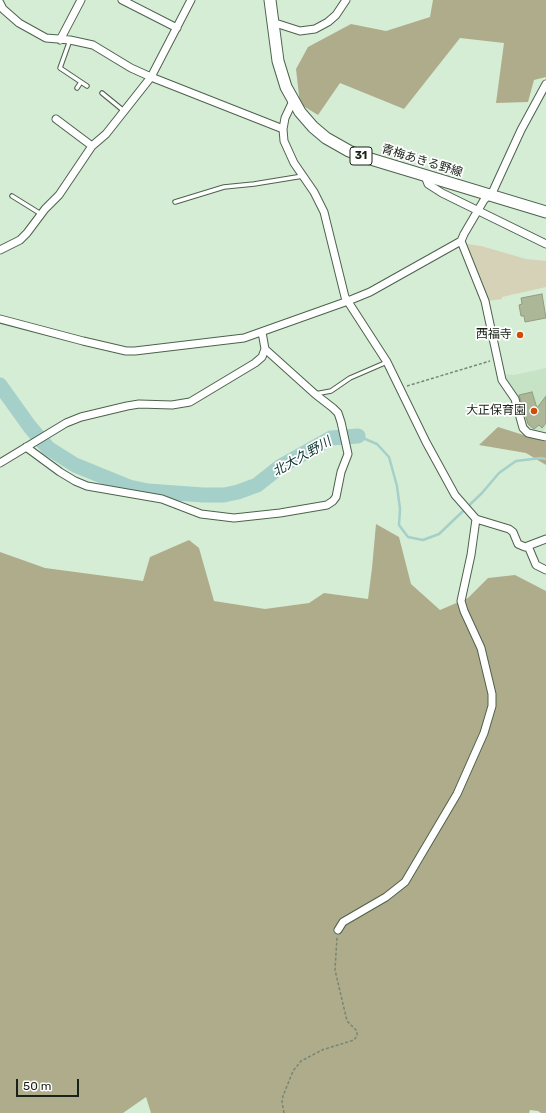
<!DOCTYPE html>
<html>
<head>
<meta charset="utf-8">
<style>
  body { margin:0 }
  #map { position:relative; width:546px; height:1113px; overflow:hidden; background:#d5edd4; font-family:Rubik,sans-serif }
  canvas { display:block }
  .scale { position:absolute; left:16px; top:1079px; width:63px; height:18px; box-sizing:border-box; border:2px solid #192219; border-top:0; padding-left:5px; font-size:12px; line-height:14px; white-space:nowrap; color:#192219; -webkit-text-stroke:3px #fff; paint-order:stroke }
</style>
</head>
<body>
<div id="map">
<canvas width="546" height="1113"></canvas>
<div class="scale">50 m</div>
</div>
<script>
const ctx = document.querySelector('canvas').getContext('2d');
ctx.lineJoin = 'round';
function fill(path, color) { ctx.fillStyle = color; ctx.fill(path, 'evenodd'); }
const poly = rows => new Path2D(rows.map(r => 'M' + r).join(''));
function trace(path, color, width, dash) { ctx.strokeStyle = color; ctx.lineWidth = width; ctx.lineCap = dash ? 'butt' : 'round'; ctx.setLineDash(dash || []); ctx.stroke(path); }
function label(font, color, halo, rows, align = 'center') {
  ctx.font = font + ' Rubik,"Noto Sans JP",sans-serif'; ctx.lineWidth = 3.5; ctx.setLineDash([]); ctx.textBaseline = 'middle'; ctx.strokeStyle = halo; ctx.fillStyle = color; for (const [text, x, y, turn = 0] of rows) {
    ctx.save(); ctx.translate(x, y); ctx.rotate((+turn || 0) * Math.PI / 180); ctx.textAlign = isNaN(turn) ? turn : align; if (halo) ctx.strokeText(text, 0, 0); ctx.fillText(text, 0, 0); ctx.restore();
  }
}
const built = poly([
  [546,368,546,427,543,431,531,429,526,426,504,379,503,374,514,375]
]);
const green = poly([
  [467,244,481,246,526,259,546,261,546,287,502,297,502,299,487,301]
]);
const forest = poly([
  [433,0,546,0,546,77,534,80,528,102,496,103,504,43,460,38,404,109,340,83,318,115,300,104,296,69,308,47,351,24,386,31,430,17],
  [498,427,546,442,546,465,526,453,479,445],
  [376,524,399,537,411,584,440,610,468,598,488,578,515,575,546,591,546,1113,541,1113,538,1111,530,1110,529,1113,151,1113,146,1097,123,1113,0,1113,0,552,45,568,143,581,150,557,189,540,199,548,214,601,265,609,309,603,324,593,368,599,372,568]
]);
const stream = poly([
  [358,436,377,444,389,457,397,486,400,509,399,525,408,537,423,540,439,534,482,493,499,473,516,461,541,458,546,459]
]);
const river = poly([
  [0,385,30,427,48,448,75,465,129,487,148,491,203,495,224,495,238,492,257,485,281,466,331,438,358,436]
]);
const building = poly([
  [542,294,546,318,525,322,524,316,521,316,519,305,522,304,521,298,542,294],
  [532,392,537,408,546,396,546,423,542,428,539,425,534,429,528,424,519,395,532,392]
]);
const path = poly([
  [407,386,490,361],
  [284,1113,282,1102,283,1096,293,1071,301,1061,322,1050,354,1040,357,1036,357,1031,347,1021,335,970,337,937]
]);
const lane = poly([
  [70,40,60,68,87,86],
  [77,88,81,82],
  [102,93,124,111],
  [12,196,41,214],
  [175,202,224,187,254,184,303,176],
  [315,394,331,391,350,378,387,362]
]);
const street = poly([
  [122,0,177,28],
  [0,3,3,9,19,23,46,38,70,40,93,45,131,68,151,77,283,129],
  [272,22,300,31,315,29,328,22,336,15,346,0],
  [60,40,81,0],
  [293,101,285,118,283,129,284,141,294,163,314,192,324,212,345,297,387,362,426,442,455,495,476,519,509,529,513,532,518,544,525,547,546,539],
  [56,119,92,146],
  [425,176,428,184,442,193,546,244],
  [461,241,485,301,502,380,515,399,523,428,528,433,546,437],
  [0,250,20,240,27,233,45,209,59,195,92,146,106,134,151,77,191,0],
  [0,319,83,341,126,351,135,351,244,338,348,301,370,292,461,241,464,234,484,200,493,191,521,130,546,84],
  [26,447,60,472,75,481,87,486,162,499,201,514,234,518,280,513,327,505,333,501,336,497,341,472,348,454,341,422,338,413,333,408,315,394,265,349,262,332],
  [0,463,66,423,81,417,127,406,139,404,172,405,190,402,255,363,262,357,265,349],
  [528,546,536,565,546,570],
  [338,930,343,922,386,897,405,882,457,794,484,733,492,706,492,694,481,648,464,611,461,601,471,555,476,519]
]);
const primary = poly([
  [270,0,278,61,286,87,300,112,313,127,326,138,349,151,364,157,546,212]
]);
const markers = [
  [520,335,4,"#d14d03"],
  [534,411,4,"#d14d03"]
];
const shields = [
  [361,156,22]
];
const shieldNames = [
  ["31",361,156]
];
const streetNames = [
  ["青梅あきる野線",422,161,17]
];
const poiNames = [
  ["西福寺",512,335],
  ["大正保育園",526,411]
];
const waterNames = [
  ["北大久野川",302,457,-30]
];
fill(built, '#c6e3c5');
fill(green, '#d5d2b7');
fill(forest, '#afac8b');
trace(stream, '#a5d0ca', 2.5);
trace(river, '#a5d0ca', 15);
fill(building, '#abb797');
trace(building, '#929c81', 1);
trace(lane, '#4d624d', 5.5);
trace(street, '#4d624d', 9);
trace(primary, '#4d624d', 13);
trace(path, '#768675', 1.5, [3, 2]);
trace(lane, '#fff', 3.5);
trace(street, '#fff', 7);
trace(primary, '#fff', 11);
for (const [x, y, r, color] of markers) { const dot = new Path2D(); dot.arc(x, y, r, 0, 2 * Math.PI); ctx.fillStyle = color; ctx.fill(dot); trace(dot, '#fff', 1.5); }
for (const [x, y, w] of shields) { const box = new Path2D(); box.roundRect(x - w / 2, y - 9, w, 18, 3); ctx.fillStyle = '#fff'; ctx.fill(box); trace(box, '#192219', 1); }
label('bold 11px', '#192219', null, shieldNames);
label('12px', '#192219', '#fff', streetNames);
label('12px', '#192219', '#fff', poiNames, 'right');
label('italic 13px', '#0c3631', '#fff', waterNames);
</script>
</body>
</html>
